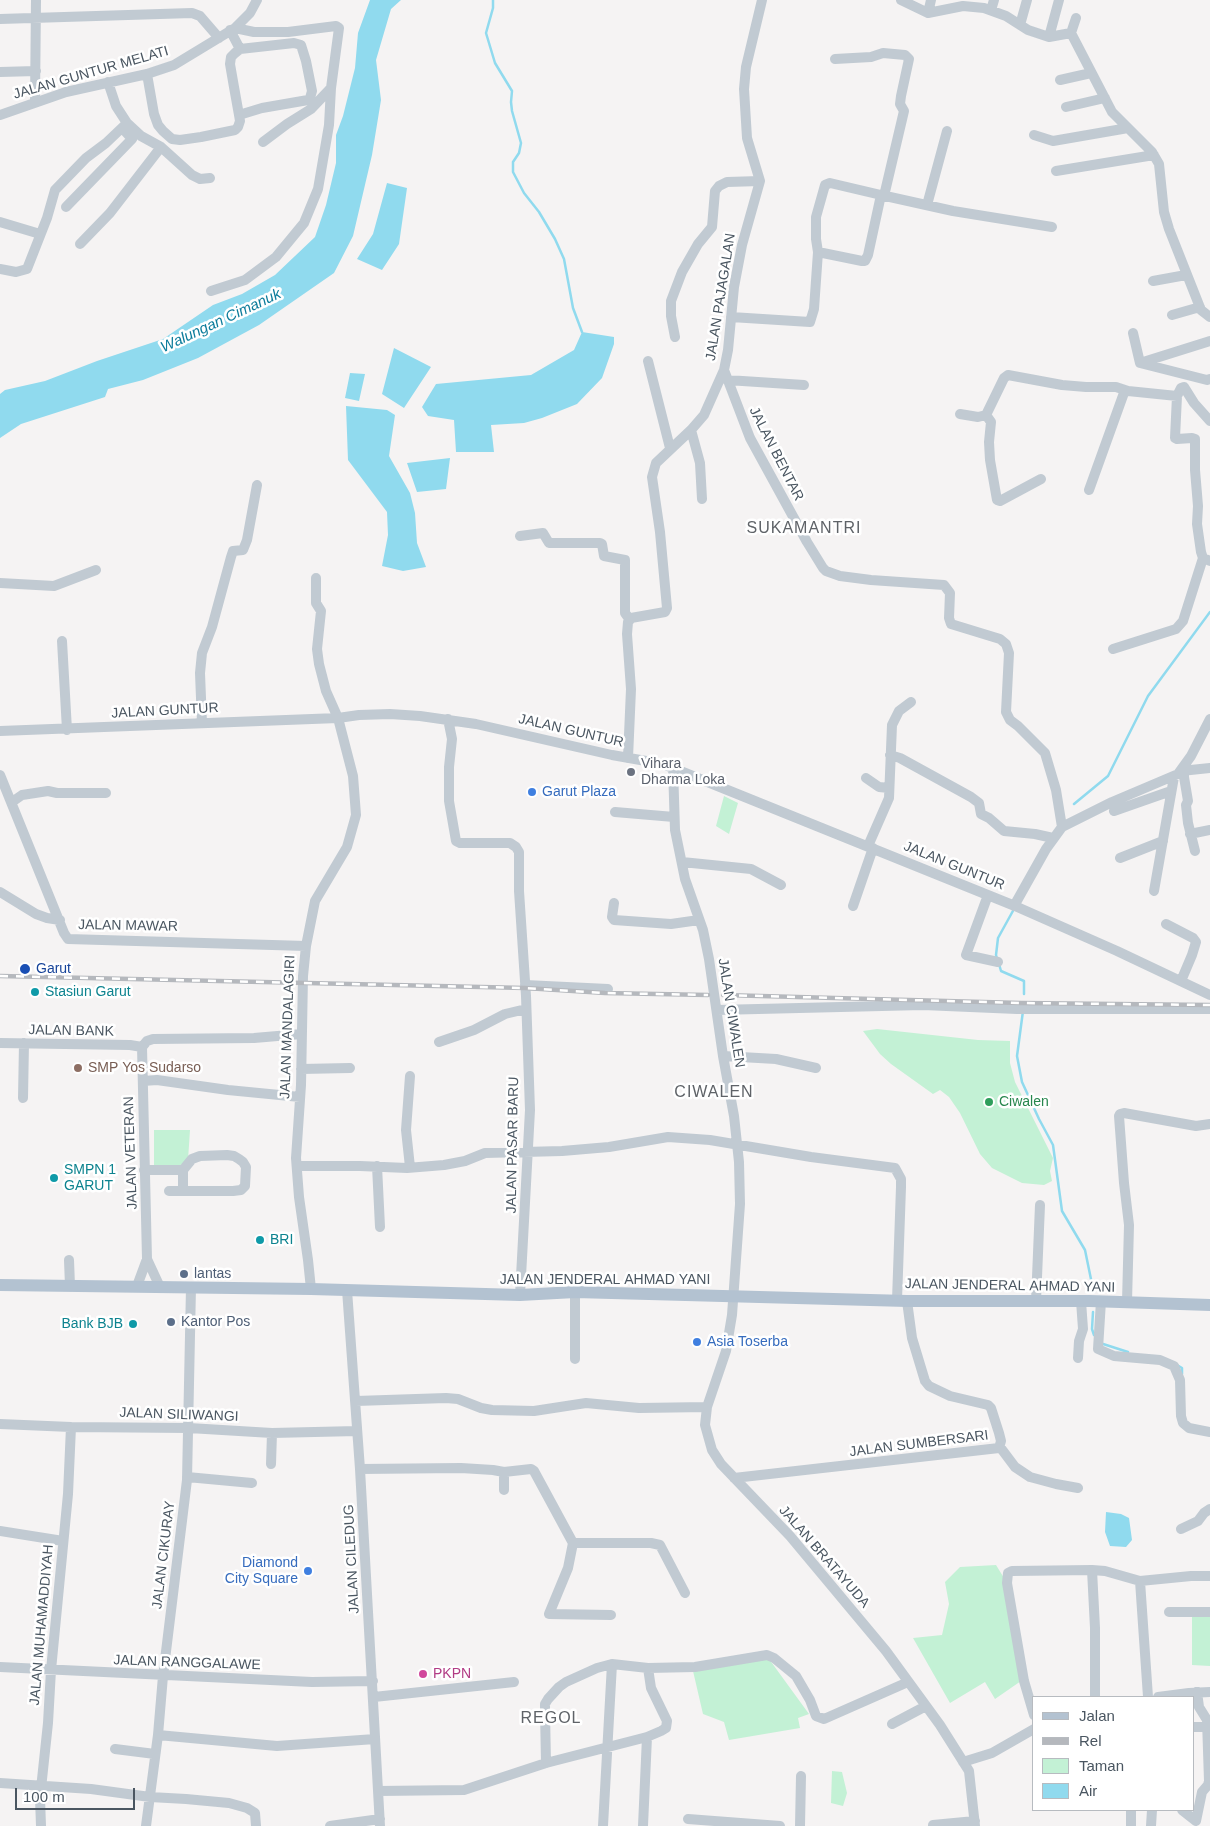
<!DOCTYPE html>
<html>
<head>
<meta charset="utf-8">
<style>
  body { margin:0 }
  #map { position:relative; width:1210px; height:1826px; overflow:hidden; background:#f5f3f3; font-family:Helvetica,sans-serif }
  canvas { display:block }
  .legend { position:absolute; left:1032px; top:1696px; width:162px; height:115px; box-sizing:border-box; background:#fff; border:1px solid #b7bbc0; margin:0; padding:6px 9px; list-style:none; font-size:15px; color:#4a5661 }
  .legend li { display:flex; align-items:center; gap:10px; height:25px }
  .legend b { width:25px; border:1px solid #b7bbc0 }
  .scale { position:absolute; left:15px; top:1788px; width:120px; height:22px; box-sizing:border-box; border:2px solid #4a5661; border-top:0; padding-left:6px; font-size:15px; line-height:18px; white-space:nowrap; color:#4a5661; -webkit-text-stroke:4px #fff; paint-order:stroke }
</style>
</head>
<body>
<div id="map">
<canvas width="1210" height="1826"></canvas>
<ul class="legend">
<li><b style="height:6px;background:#b3c2d1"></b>Jalan</li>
<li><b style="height:6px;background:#b5b8bd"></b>Rel</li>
<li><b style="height:14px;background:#c3f1d5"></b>Taman</li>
<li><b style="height:14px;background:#90daee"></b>Air</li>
</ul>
<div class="scale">100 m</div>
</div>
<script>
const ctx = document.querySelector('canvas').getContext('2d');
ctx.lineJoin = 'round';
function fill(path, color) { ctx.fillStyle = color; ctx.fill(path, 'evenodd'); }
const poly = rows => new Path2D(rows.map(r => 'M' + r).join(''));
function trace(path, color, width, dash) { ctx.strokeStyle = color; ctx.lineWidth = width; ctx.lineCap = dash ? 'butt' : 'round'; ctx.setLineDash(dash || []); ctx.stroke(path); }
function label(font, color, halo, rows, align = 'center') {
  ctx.font = font + ' Helvetica,sans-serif'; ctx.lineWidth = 5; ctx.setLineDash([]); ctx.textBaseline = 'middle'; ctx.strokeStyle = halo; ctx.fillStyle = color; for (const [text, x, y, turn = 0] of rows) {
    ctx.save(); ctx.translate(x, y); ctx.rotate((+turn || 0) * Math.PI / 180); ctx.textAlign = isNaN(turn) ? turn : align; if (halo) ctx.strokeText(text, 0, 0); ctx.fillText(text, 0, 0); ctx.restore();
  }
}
const green = poly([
  [724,796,738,803,729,834,716,826],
  [877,1029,978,1040,1010,1041,1010,1063,1015,1082,1053,1158,1050,1171,1052,1181,1044,1185,1022,1183,992,1168,980,1154,960,1113,949,1097,940,1090,933,1094,891,1064,880,1054,863,1031],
  [154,1130,190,1130,188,1160,179,1166,154,1167],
  [996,1565,1004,1578,1021,1681,995,1699,985,1682,950,1703,913,1638,942,1635,949,1604,945,1582,960,1567],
  [1192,1616,1210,1616,1210,1666,1192,1665],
  [769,1659,809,1714,798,1718,800,1728,729,1740,724,1722,703,1714,693,1671],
  [832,1771,842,1772,847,1793,843,1806,831,1803]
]);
const water = poly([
  [370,0,401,0,391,9,376,60,381,100,372,155,353,236,334,273,259,325,198,358,143,380,108,389,105,397,21,424,0,438,0,394,5,390,45,381,97,361,163,339,213,305,242,294,275,275,315,237,326,205,336,163,336,135,343,116,355,68,358,33],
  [387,183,407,188,399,244,382,270,357,259,373,234],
  [582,332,614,337,614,344,602,378,577,404,542,418,524,423,491,425,494,452,456,452,454,420,428,416,422,407,436,384,531,375,574,350],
  [394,348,431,367,404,408,382,394],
  [350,373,365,374,359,401,345,398],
  [346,406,387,410,395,415,389,456,410,493,415,513,417,543,426,567,403,571,382,566,388,535,387,512,348,460],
  [450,458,446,489,417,492,407,463],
  [1106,1512,1121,1514,1129,1518,1132,1540,1126,1547,1110,1546,1105,1532]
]);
const stream = poly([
  [493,0,493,8,486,33,495,63,512,91,511,102,512,111,521,143,519,153,513,162,513,172,524,193,539,212,555,239,564,259,573,308,582,332],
  [1074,804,1108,776,1148,696,1210,612],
  [997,959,996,955,998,938,1014,909],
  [999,964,1001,971,1024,981,1024,994],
  [1023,1011,1017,1056,1022,1082,1039,1119,1053,1145,1062,1211,1085,1250,1093,1289],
  [1093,1312,1092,1329,1094,1335],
  [1100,1343,1128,1352],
  [1177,1365,1182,1368,1182,1374]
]);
const minor = poly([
  [901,0,928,13,963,6,984,8,1006,16,1028,30,1049,37,1071,33,1112,112,1152,152,1159,164,1164,212,1169,229,1201,310,1210,317],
  [991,10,994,0],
  [928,13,931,0],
  [0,19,192,13,200,16,219,38],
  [1020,25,1027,0],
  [230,30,240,49],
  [1071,33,1076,18],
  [1049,37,1059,0],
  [835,59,871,57,883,53,905,55,909,59,901,96,900,104,904,111,884,196],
  [0,72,36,71],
  [147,74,154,114,158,125,163,131,172,139,180,140,201,137,235,130,238,127,240,121,239,115,234,87,230,64,231,57,235,53,240,49,294,43,301,45,306,61,312,91,310,98,308,100,262,108,239,115],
  [1060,80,1091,73],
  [108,82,116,106,127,123,141,136,161,147,192,175,200,179,210,178],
  [35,101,36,0],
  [1066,107,1105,98],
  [0,115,66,92,147,74,174,65,235,28,250,13,257,0],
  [1034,135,1053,141,1128,128],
  [263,142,287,124,311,109,331,88],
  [1056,171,1154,155],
  [881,195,953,211,1052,227],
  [927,205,947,131],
  [66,207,132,139,123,129],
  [0,222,40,234],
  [80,244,110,213,161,147],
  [0,269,16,272,27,269,47,218,55,190,86,158,106,143,127,123],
  [1153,281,1186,275],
  [211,291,245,280,276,257,304,223,318,189,329,125,331,88,339,28,336,26,288,32,254,32,235,28],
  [1172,315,1200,307],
  [731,317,810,322,814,309,818,252,862,261,865,261,868,255,881,195,830,183,825,185,816,217,816,239,818,252],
  [1133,333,1140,363],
  [675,337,671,316,671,301,682,272,698,244,712,227,715,191,719,186,727,182,760,181],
  [1210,341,1140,363,1207,380,1210,379],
  [648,361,670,448],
  [724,370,750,438,807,542,823,568,826,571,840,576,871,580,944,585,950,593,949,618,951,624,1000,639,1006,644,1009,653,1006,712,1010,720,1018,726,1045,753,1056,790,1062,827],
  [727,380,804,385],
  [1177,396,1175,438,1177,439,1192,438,1195,439,1195,470,1198,506,1197,524,1201,552,1203,558,1210,561],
  [960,414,978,417,986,415,1004,378,1008,375,1062,385,1086,387,1116,387,1128,391,1177,396,1181,388,1184,387,1194,403,1210,421],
  [986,415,991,422,989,442,990,460,997,500,1000,501,1041,479],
  [691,430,700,463,702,499],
  [1089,490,1125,390],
  [520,536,543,533,549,543,600,543,602,544,604,556,625,560,625,613,630,620],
  [0,583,54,586,96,570],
  [62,641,67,730],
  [1113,649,1176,629,1183,621,1203,558],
  [448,719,452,739,449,767,449,801,456,841,460,843,510,843,516,847,519,852,519,891,526,996,530,1110,520,1295],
  [202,723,200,673,202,653,212,627,231,557,233,551,243,550,247,540,257,485],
  [0,731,338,718,359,715,390,714,420,716,476,724,612,755,663,764,1015,906,1117,951,1210,995],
  [890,755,900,758,971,797,979,803,981,814,989,818,1004,831,1035,834,1053,838],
  [628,758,631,689,627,634,628,622,631,618,665,612,667,608,660,532,652,477,656,463,691,430,704,415,724,370,728,350,734,287,742,245,760,181,747,138,744,89,746,67,762,0],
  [673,767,675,830,685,879,703,930,709,959,723,1056,734,1116,739,1162,740,1204,732,1315,726,1351,707,1407,705,1425,712,1450,721,1464,790,1536,886,1651,940,1725,969,1771,975,1826],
  [1181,771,1210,768],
  [1184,771,1184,777,1188,801,1186,805,1188,823,1195,851],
  [0,775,64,933,68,939,306,946],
  [866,778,879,787,889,788],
  [12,802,22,795,48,791,57,793,106,793],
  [1114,811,1171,791],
  [615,812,674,817],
  [1190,834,1210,830],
  [868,846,889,798,892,725,899,711,911,702],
  [1120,858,1163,841],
  [682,862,751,869,781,885],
  [1154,891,1174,777],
  [0,892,36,914,47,918,60,920],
  [988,895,966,955,998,962],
  [614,903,612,917,614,920,671,924,699,920],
  [853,906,873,848],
  [1014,906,1046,849,1062,827,1112,802,1178,774,1191,756,1210,719],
  [1166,924,1193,938,1196,942,1192,955,1181,981],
  [525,985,608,989],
  [717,1010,923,1005,1017,1009,1210,1009],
  [439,1042,474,1030,505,1014,526,1009],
  [0,1043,130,1045,142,1047],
  [142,1047,147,1041,153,1039,254,1038,301,1034],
  [723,1056,776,1059,816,1068],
  [301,1069,350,1068],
  [410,1076,406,1130,410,1167],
  [143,1081,157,1080,228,1090,300,1097],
  [23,1098,24,1043],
  [297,1166,360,1166,407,1168,444,1165,465,1161,485,1153,562,1151,609,1147,668,1137,710,1140,811,1157,895,1168,901,1179,901,1187,897,1300],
  [377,1166,380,1227],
  [144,1170,183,1170,192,1159,200,1156,227,1155,234,1156,239,1159,243,1162,246,1167,245,1186,241,1190,233,1191,169,1191],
  [183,1170,183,1191],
  [147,1259,160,1287],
  [69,1260,70,1286],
  [137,1286,147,1259,142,1047],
  [311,1289,308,1260,299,1197,296,1158,301,1085,303,976,306,946,315,901,347,847,356,815,353,776,338,718,326,691,319,664,317,649,321,611,316,603,316,578],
  [347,1290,360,1469,380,1826],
  [1036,1301,1040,1205],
  [1101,1301,1098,1349,1114,1356,1160,1360,1174,1366,1180,1380,1181,1416,1183,1423,1189,1428,1210,1432],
  [1127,1302,1129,1225,1124,1183,1119,1116,1120,1114,1124,1113,1196,1126,1210,1124],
  [1078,1358,1079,1341,1083,1329,1081,1301],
  [575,1359,575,1292],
  [356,1401,446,1398,458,1399,481,1408,492,1410,534,1411,586,1403,639,1408,707,1407],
  [0,1424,71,1427,189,1428,272,1433,357,1431],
  [1000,1447,1015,1467,1030,1477,1056,1484,1078,1488],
  [271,1464,272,1433],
  [360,1469,461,1468,493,1470,504,1472,504,1490],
  [504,1472,531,1469,534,1471,573,1543,568,1568,549,1614,611,1615],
  [187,1477,252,1483],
  [734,1478,999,1448,1001,1441,999,1433,991,1408,988,1405,950,1396,929,1386,925,1381,912,1338,907,1301],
  [1181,1529,1198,1521,1204,1513,1210,1509],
  [0,1531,63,1541],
  [573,1543,651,1543,660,1545,685,1593],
  [1092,1570,1105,1571,1140,1581,1191,1576,1210,1576],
  [1140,1581,1148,1697],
  [1169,1612,1210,1612],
  [0,1667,312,1682,373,1681],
  [374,1697,514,1682],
  [1158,1697,1189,1693,1210,1692],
  [1034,1715,1024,1681,1007,1583,1008,1573,1012,1571,1092,1570,1095,1628,1095,1697],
  [892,1724,926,1706],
  [1194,1727,1207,1727],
  [158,1735,277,1746,375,1739],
  [115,1749,155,1754],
  [963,1762,992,1753,1034,1729],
  [546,1763,545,1712,545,1704,548,1699,559,1687,566,1682,597,1668,612,1664,648,1668,695,1667,767,1655,774,1658,796,1676,810,1700,816,1716,824,1719,908,1682],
  [0,1783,91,1789,150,1797,186,1799,229,1803,247,1808,255,1813,256,1826],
  [378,1791,464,1790,546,1763,647,1737,661,1731,666,1728,667,1721,651,1688,648,1668],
  [1182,1810,1196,1821,1202,1792,1208,1785,1209,1781,1207,1720,1199,1707,1197,1692],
  [688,1819,780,1826],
  [933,1825,975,1821],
  [41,1826,40,1798,48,1723,51,1670,68,1494,71,1427],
  [146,1826,158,1735,163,1676,187,1480,191,1287],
  [330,1826,380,1819],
  [603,1826,612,1664],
  [643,1826,647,1737],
  [800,1826,801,1776],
  [1131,1826,1131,1810],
  [1151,1826,1152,1810]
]);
const major = poly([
  [0,1285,311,1289,520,1295,575,1292,907,1301,1090,1301,1210,1305]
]);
const rail = poly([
  [0,976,525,988,605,993,708,995],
  [723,995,1021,1003,1210,1005]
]);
const markers = [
  [631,772,5,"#6b7280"],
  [532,792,5,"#3f7fe0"],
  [25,969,6,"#1a4fb4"],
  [35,992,5,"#0f9aa8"],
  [78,1068,5,"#8d6e63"],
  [989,1102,5,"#2e9e5b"],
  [54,1178,5,"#0f9aa8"],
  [260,1240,5,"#0f9aa8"],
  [184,1274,5,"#5c6f8a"],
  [171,1322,5,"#5c6f8a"],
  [133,1324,5,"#0f9aa8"],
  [697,1342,5,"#3f7fe0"],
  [308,1571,5,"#3f7fe0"],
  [423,1674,5,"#d1479c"]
];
const streetNames = [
  ["JALAN GUNTUR MELATI",91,73,-16],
  ["JALAN PAJAGALAN",721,297,-81],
  ["JALAN BENTAR",776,454,63],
  ["JALAN GUNTUR",165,711,-3],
  ["JALAN GUNTUR",571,731,13],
  ["JALAN GUNTUR",954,866,22],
  ["JALAN MAWAR",128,926,1],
  ["JALAN CIWALEN",731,1013,81],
  ["JALAN MANDALAGIRI",288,1027,-88],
  ["JALAN BANK",71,1031,1],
  ["JALAN PASAR BARU",513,1145,-89],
  ["JALAN VETERAN",131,1153,-92],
  ["JALAN JENDERAL AHMAD YANI",605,1280],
  ["JALAN JENDERAL AHMAD YANI",1010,1286,1],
  ["JALAN SILIWANGI",179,1415,2],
  ["JALAN SUMBERSARI",919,1444,-7],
  ["JALAN CIKURAY",164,1555,-83],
  ["JALAN BRATAYUDA",824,1557,49],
  ["JALAN CILEDUG",352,1559,-93],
  ["JALAN MUHAMADDIYAH",42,1625,-85],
  ["JALAN RANGGALAWE",187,1663,2]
];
const worshipNames = [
  ["Vihara",641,764],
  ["Dharma Loka",641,780]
];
const shopNames = [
  ["Garut Plaza",542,792],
  ["Asia Toserba",707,1342],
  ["Diamond",298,1563,"right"],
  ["City Square",298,1579,"right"]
];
const transitNames = [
  ["Garut",36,969]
];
const cultureNames = [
  ["Stasiun Garut",45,992],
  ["SMPN 1",64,1170],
  ["GARUT",64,1186],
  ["BRI",270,1240],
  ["Bank BJB",123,1324,"right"]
];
const educationNames = [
  ["SMP Yos Sudarso",88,1068]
];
const leisureNames = [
  ["Ciwalen",999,1102]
];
const serviceNames = [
  ["lantas",194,1274],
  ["Kantor Pos",181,1322]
];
const hotelNames = [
  ["PKPN",433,1674]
];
const waterNames = [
  ["Walungan Cimanuk",221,321,-25]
];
const quarterNames = [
  ["SUKAMANTRI",804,529],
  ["CIWALEN",714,1093],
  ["REGOL",551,1719]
];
fill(green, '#c3f1d5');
fill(water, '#90daee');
trace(stream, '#90daee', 2.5);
trace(minor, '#c1cad2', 10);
trace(major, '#b3c2d1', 12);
trace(rail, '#b5b8bd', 4.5);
trace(rail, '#fff', 2.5, [8]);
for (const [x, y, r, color] of markers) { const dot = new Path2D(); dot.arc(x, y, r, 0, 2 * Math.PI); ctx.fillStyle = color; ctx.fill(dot); trace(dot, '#fff', 2); }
label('14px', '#4a5661', '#fff', streetNames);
label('14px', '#5b616d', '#fff', worshipNames, 'left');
label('14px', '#366cbe', '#fff', shopNames, 'left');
label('14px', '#164399', '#fff', transitNames, 'left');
label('14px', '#0d838f', '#fff', cultureNames, 'left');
label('14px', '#785e54', '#fff', educationNames, 'left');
label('14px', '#27864d', '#fff', leisureNames, 'left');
label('14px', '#4e5e75', '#fff', serviceNames, 'left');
label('14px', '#b23c85', '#fff', hotelNames, 'left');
label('italic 15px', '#0c7c9b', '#fff', waterNames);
ctx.letterSpacing = '1px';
label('16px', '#5f6368', '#fff', quarterNames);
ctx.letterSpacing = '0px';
</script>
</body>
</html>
